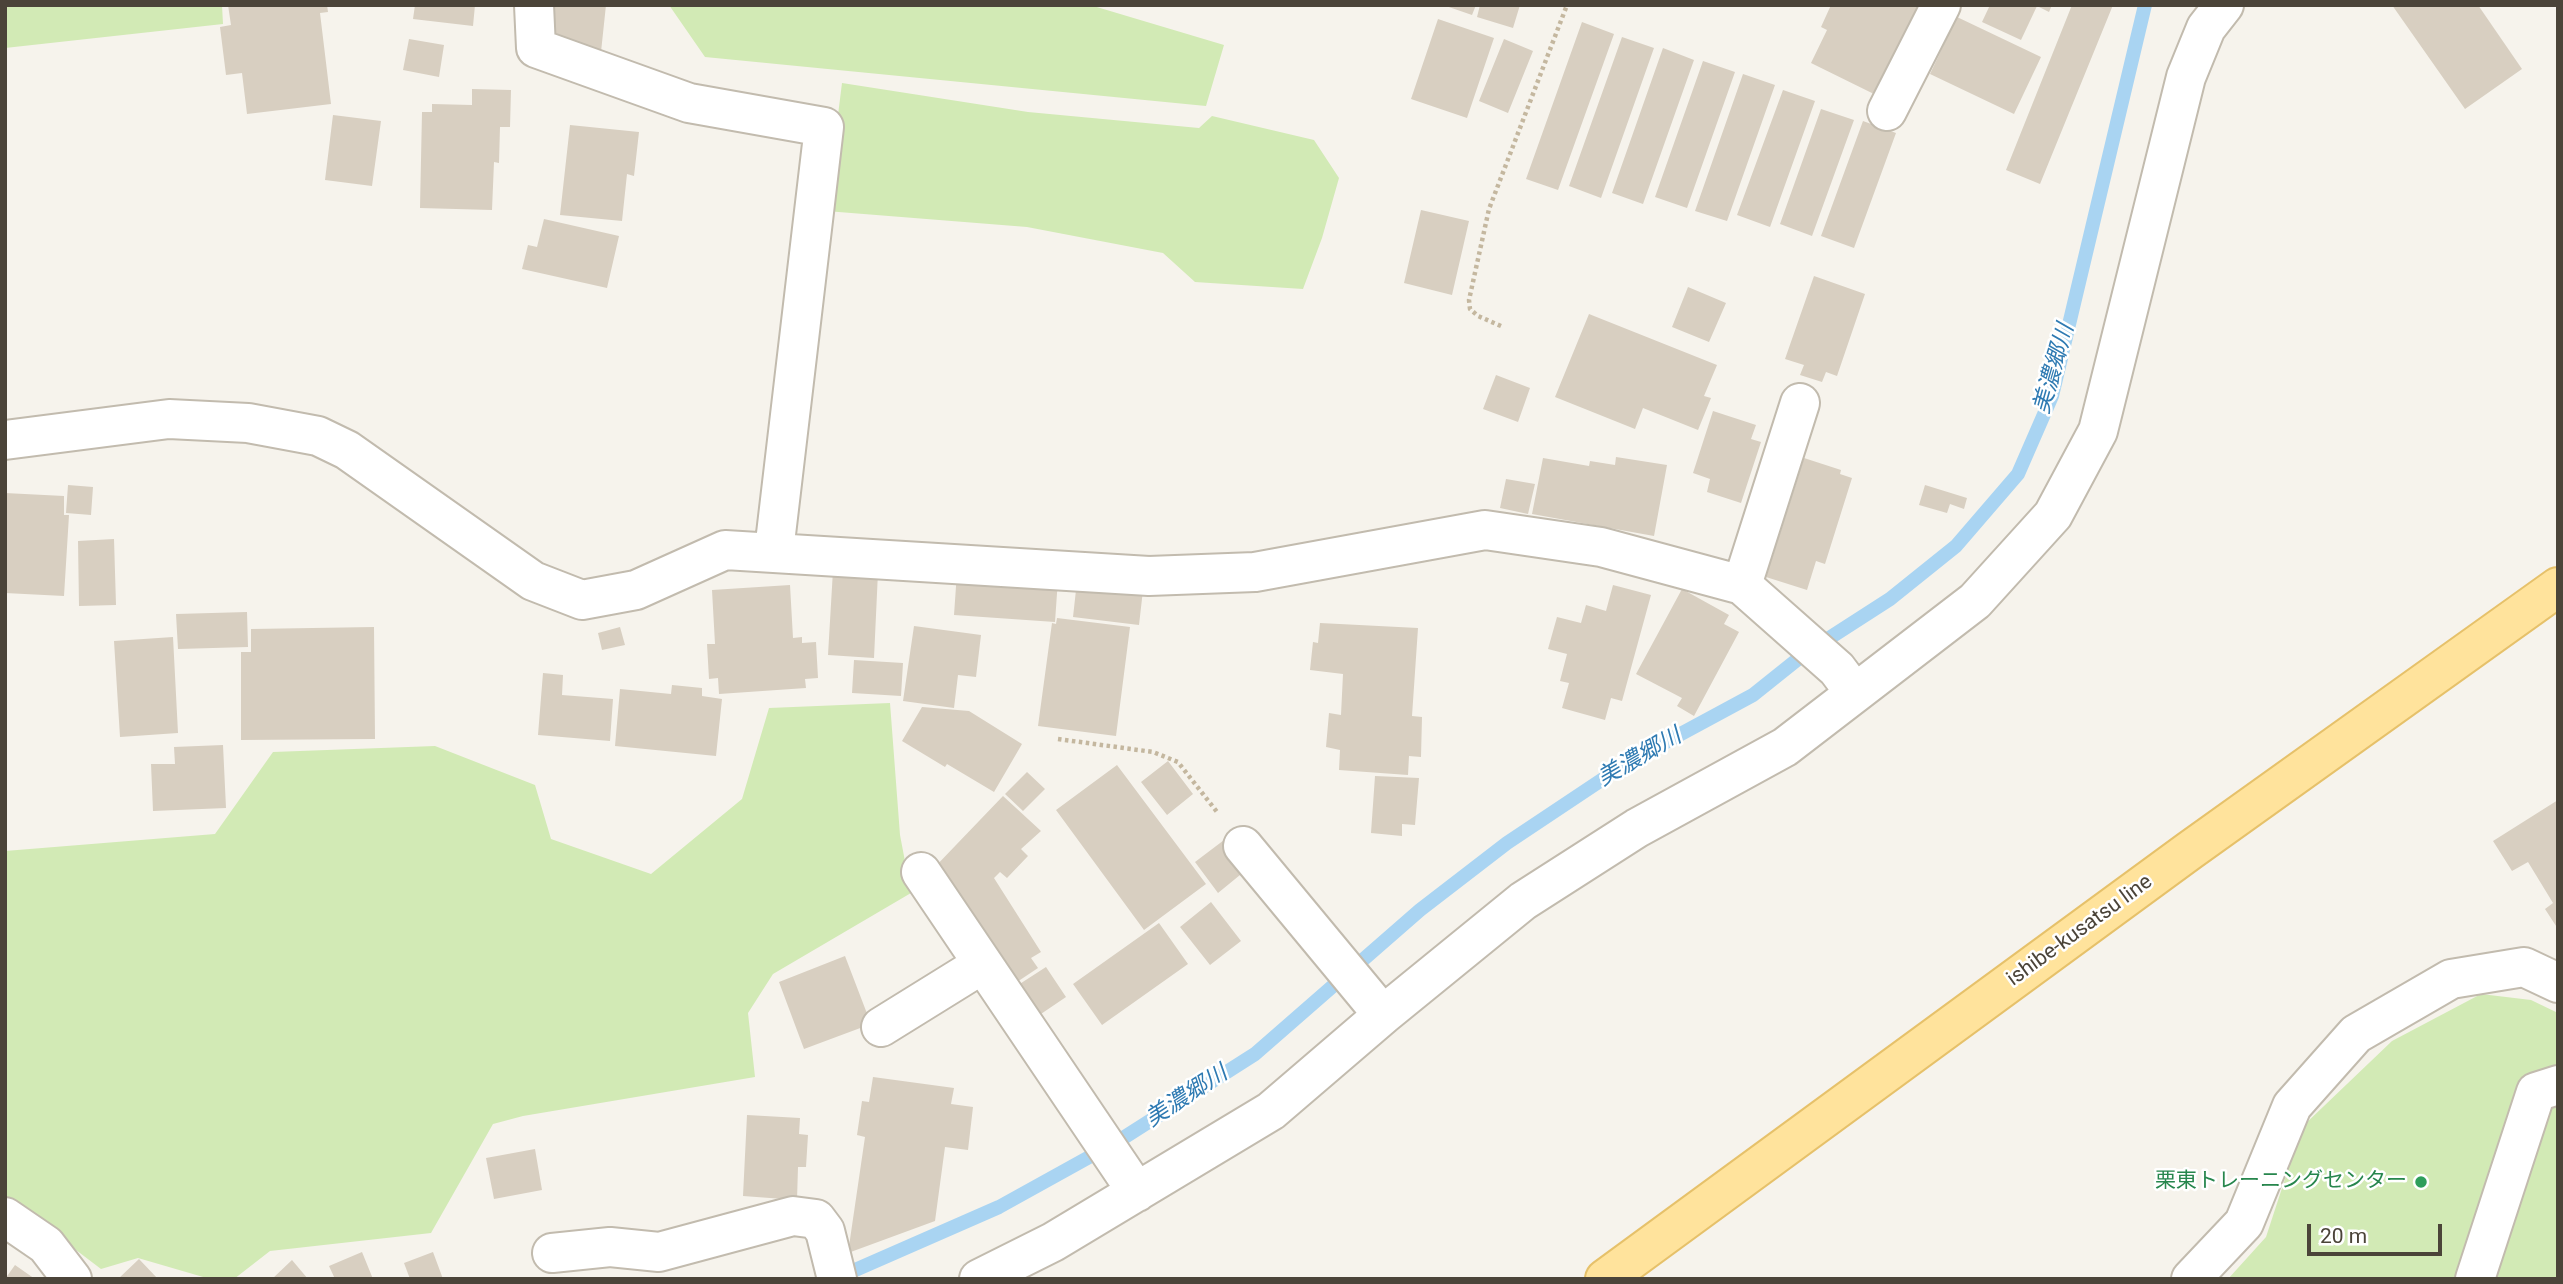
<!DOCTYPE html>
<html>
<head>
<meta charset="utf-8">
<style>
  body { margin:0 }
  #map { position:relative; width:2563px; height:1284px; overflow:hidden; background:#f6f3ec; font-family:Roboto,sans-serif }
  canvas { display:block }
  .frame { position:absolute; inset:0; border:7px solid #4b4439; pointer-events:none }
  .scale { position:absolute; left:2307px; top:1224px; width:135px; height:32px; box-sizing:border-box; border:4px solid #4b4439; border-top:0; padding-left:9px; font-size:21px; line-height:24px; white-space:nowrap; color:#4b4439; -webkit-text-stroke:5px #fff; paint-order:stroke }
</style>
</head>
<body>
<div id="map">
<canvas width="2563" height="1284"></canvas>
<div class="frame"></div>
<div class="scale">20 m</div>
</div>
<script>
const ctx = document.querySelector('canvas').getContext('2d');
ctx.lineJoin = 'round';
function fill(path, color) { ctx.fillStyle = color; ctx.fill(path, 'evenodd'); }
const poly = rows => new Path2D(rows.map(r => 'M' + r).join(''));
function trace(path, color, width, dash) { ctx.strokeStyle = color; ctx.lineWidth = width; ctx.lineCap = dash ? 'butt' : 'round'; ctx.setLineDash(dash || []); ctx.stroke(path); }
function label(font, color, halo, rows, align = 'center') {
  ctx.font = font + ' Roboto,"Noto Sans JP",sans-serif'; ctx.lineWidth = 5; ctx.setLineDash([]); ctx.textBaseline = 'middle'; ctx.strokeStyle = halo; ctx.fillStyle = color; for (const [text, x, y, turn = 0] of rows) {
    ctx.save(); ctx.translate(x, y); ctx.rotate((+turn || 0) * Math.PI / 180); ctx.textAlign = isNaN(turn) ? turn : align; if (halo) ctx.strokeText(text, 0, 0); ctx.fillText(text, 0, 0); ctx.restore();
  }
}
const green = poly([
  [5,5,222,5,223,24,5,48],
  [669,5,1090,5,1224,45,1206,106,705,57],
  [842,83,1028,112,1199,128,1212,116,1314,140,1339,178,1322,238,1303,289,1195,282,1163,253,1027,227,826,211],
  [890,703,900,835,911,893,773,974,748,1013,755,1077,523,1116,493,1124,431,1233,270,1251,234,1279,210,1279,138,1258,101,1269,5,1196,5,851,215,834,273,752,435,746,535,785,551,839,651,874,742,799,769,708],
  [2481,994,2531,1000,2558,1013,2558,1279,2228,1279,2266,1237,2302,1127,2392,1041]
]);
const stream = poly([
  [837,1278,999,1207,1120,1140,1255,1054,1420,910,1507,843,1627,763,1753,695,1803,655,1890,599,1956,546,2018,474,2052,396,2145,5]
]);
const building = poly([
  [228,5,327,5,328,12,320,13,331,104,247,114,242,73,226,75,220,27,231,25],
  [415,5,475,5,473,26,413,19],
  [553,5,606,5,601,52,549,46],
  [1443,5,1476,5,1472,15],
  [1480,5,1520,5,1513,28,1477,17],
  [1831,5,1923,5,1880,97,1811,63,1827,30,1821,27],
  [1990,5,2052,5,2049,12,2037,6,2021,40,1982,22],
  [2072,5,2113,5,2040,184,2006,170],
  [2392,5,2478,5,2522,69,2465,109],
  [1957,17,2041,57,2014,114,1930,74],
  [1438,19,1494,38,1467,118,1411,99],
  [1582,22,1614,34,1558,190,1526,179],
  [1622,37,1654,48,1601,198,1569,186],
  [409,39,444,45,439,77,403,70],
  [1504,39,1533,51,1508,113,1479,101],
  [1663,48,1694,60,1643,204,1612,193],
  [1703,61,1735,72,1687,208,1655,197],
  [1743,74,1775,85,1727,221,1695,211],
  [472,89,511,90,510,127,500,127,499,163,494,162,492,210,420,208,422,112,432,112,432,104,472,105],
  [1783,90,1815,101,1770,227,1737,215],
  [1821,109,1854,120,1812,236,1780,224],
  [333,115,381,121,372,186,325,180],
  [1863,121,1896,133,1854,248,1821,236],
  [570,125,639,132,634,176,627,174,622,221,560,215],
  [1421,210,1469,221,1452,295,1404,283],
  [544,219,619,236,607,288,522,269,528,245,537,247],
  [1814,276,1865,294,1837,376,1826,372,1822,382,1800,375,1804,365,1785,359],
  [1688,287,1726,303,1709,342,1672,327],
  [1589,314,1717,365,1704,396,1711,398,1698,430,1643,408,1635,429,1555,397],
  [1496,375,1530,388,1518,422,1483,409],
  [1713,411,1756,425,1751,439,1761,442,1741,503,1707,492,1710,479,1693,473],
  [1616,457,1667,465,1654,536,1532,514,1543,458,1589,466,1590,461,1615,465],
  [1804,458,1841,470,1840,474,1852,478,1825,564,1816,561,1807,590,1766,577],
  [1506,479,1535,484,1528,514,1500,508],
  [68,485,93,487,91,515,66,513],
  [1925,485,1967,498,1964,509,1950,504,1947,513,1919,505],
  [5,493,64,496,64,515,69,515,64,596,5,593],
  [114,539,116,605,79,606,78,541],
  [833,570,878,572,874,658,828,655],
  [957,572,1058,579,1055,622,954,615],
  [1077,581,1143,590,1139,625,1073,617],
  [790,585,793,638,802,637,802,643,816,642,818,678,805,679,806,688,719,694,718,678,709,679,707,644,715,644,712,590],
  [1613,585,1651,595,1622,701,1611,698,1605,720,1562,708,1569,683,1560,681,1567,654,1548,649,1557,617,1581,623,1586,605,1606,611],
  [1682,589,1729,615,1724,624,1739,632,1694,716,1677,706,1682,698,1636,674],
  [247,612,248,647,178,649,176,614],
  [1057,618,1130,627,1116,736,1038,726,1052,623,1056,624],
  [1320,623,1418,628,1412,716,1422,717,1421,757,1409,756,1408,775,1339,770,1340,750,1326,747,1329,713,1341,715,1343,674,1310,670,1313,642,1318,643],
  [914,626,981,635,976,677,958,675,954,708,903,701],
  [374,627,375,739,241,740,241,652,251,652,251,629],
  [620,627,625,645,602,650,598,633],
  [173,637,178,733,120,737,114,641],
  [854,660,903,663,901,696,852,693],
  [543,673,563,675,562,695,613,699,610,741,538,735],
  [672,685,702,688,702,696,722,699,716,756,615,746,620,689,671,694],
  [922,707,969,711,1022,744,994,792,947,764,945,767,902,741],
  [223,745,226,808,153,811,151,764,175,764,174,747],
  [1168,761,1193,794,1167,815,1141,782],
  [1117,765,1206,884,1144,930,1056,810],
  [1027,772,1045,789,1023,811,1005,794],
  [1375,776,1419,778,1415,825,1402,824,1402,836,1371,833],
  [1003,796,1041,831,1021,849,1028,856,1007,878,1000,872,994,878,1041,952,1031,958,1038,968,1014,984,932,870],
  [2558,800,2558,929,2545,909,2553,903,2528,862,2512,871,2493,841],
  [1228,837,1251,866,1218,893,1195,862],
  [1211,902,1241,941,1210,965,1180,927],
  [1159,923,1188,964,1102,1025,1073,984],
  [845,956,871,1024,804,1049,779,982],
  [1046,967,1066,997,1035,1018,1015,987],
  [873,1077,954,1088,951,1104,973,1107,968,1150,945,1147,935,1221,848,1253,865,1137,857,1135,862,1101,869,1102],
  [747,1115,800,1118,799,1134,808,1135,806,1167,798,1167,797,1200,743,1196],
  [535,1149,542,1190,494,1199,486,1158],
  [362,1252,373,1279,335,1279,329,1266],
  [433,1252,443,1279,410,1279,404,1263],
  [139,1259,158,1279,118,1279],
  [292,1260,308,1279,272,1279],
  [15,1265,35,1279,5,1279]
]);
const path = poly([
  [1501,326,1478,316,1470,309,1469,300,1489,209,1567,5],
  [1058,739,1153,752,1178,762,1217,812]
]);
const minor = poly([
  [534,5,536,48,689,103,824,127,774,551],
  [1887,111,1941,5],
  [5,440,169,419,248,423,318,436,347,450,533,581,582,600,636,590,725,550,1149,576,1255,572,1485,530,1601,547,1742,585,1837,669,1855,693],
  [1742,585,1800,403],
  [1243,846,1383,1015],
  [921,872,1137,1192],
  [881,1027,981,965],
  [5,1217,46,1245,72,1279],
  [552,1253,610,1247,659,1252,793,1216,816,1219,825,1231,837,1279],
  [979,1279,1053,1242,1271,1111,1383,1015,1523,901,1637,828,1785,747,1975,601,2053,515,2098,431,2186,77,2206,28,2224,5],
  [2191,1279,2244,1223,2292,1106,2356,1034,2451,979,2524,967,2558,983],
  [2475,1279,2536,1092,2558,1085]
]);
const major = poly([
  [1605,1279,2189,851,2558,587]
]);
const markers = [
  [2421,1182,7,"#2e9e5b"]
];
const streetNames = [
  ["ishibe-kusatsu line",2080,931,-36]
];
const leisureNames = [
  ["栗東トレーニングセンター",2407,1182]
];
const waterNames = [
  ["美濃郷川",2055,369,-74],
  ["美濃郷川",1640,758,-30],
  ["美濃郷川",1187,1097,-33]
];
fill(green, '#d2eab5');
trace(stream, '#a9d4f2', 14);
fill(building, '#d8cfc1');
trace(minor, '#c2bbae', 42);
trace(major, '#e6c16a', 42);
trace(path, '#c4b79f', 4.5, [3.5, 3.5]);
trace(minor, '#fff', 38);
trace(major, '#ffe39c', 38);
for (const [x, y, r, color] of markers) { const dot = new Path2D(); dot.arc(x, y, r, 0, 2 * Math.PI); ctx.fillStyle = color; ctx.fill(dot); trace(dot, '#fff', 2.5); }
label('21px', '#4b4439', '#fff', streetNames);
label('21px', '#27864d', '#fff', leisureNames, 'right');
label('italic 23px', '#2e7ab2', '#fff', waterNames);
</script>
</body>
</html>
